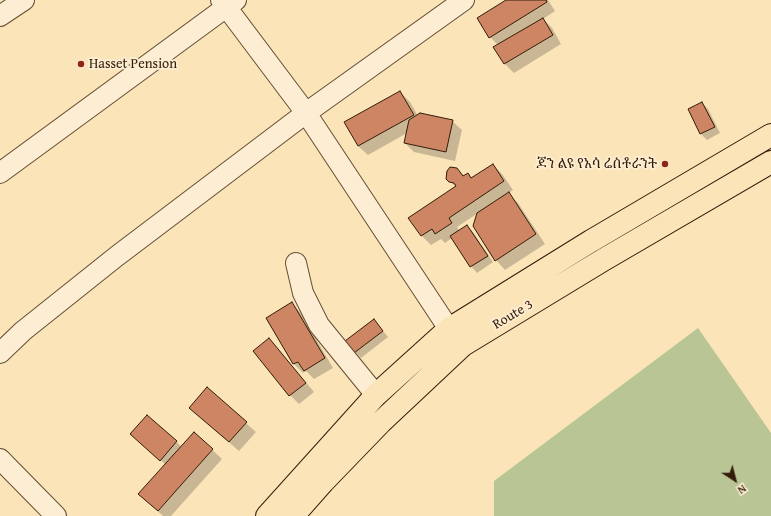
<!DOCTYPE html>
<html>
<head>
<meta charset="utf-8">
<style>
  body { margin:0 }
  #map { position:relative; width:771px; height:516px; overflow:hidden; background:#fce4b9; font-family:"Gentium Book Plus",serif }
  canvas { display:block }
  .north { position:absolute; left:715px; top:460px; width:40px; height:40px; -webkit-text-stroke:3px #fdedd2; paint-order:stroke; rotate:144deg; font-size:11px; font-weight:700; line-height:16px; text-align:center; color:#321c09 }
  .north::after { content:''; display:block; margin:auto; width:14px; height:18px; background:#321c09; clip-path:polygon(50% 0,100% 100%,50% 72%,0 100%) }
</style>
</head>
<body>
<div id="map">
<canvas width="771" height="516"></canvas>
<div class="north">N</div>
</div>
<script>
const ctx = document.querySelector('canvas').getContext('2d');
ctx.lineJoin = 'round';
function fill(path, color) { ctx.fillStyle = color; ctx.fill(path, 'evenodd'); }
const poly = rows => new Path2D(rows.map(r => 'M' + r).join(''));
function trace(path, color, width, dash) { ctx.strokeStyle = color; ctx.lineWidth = width; ctx.lineCap = dash ? 'butt' : 'round'; ctx.setLineDash(dash || []); ctx.stroke(path); }
function label(font, color, halo, rows, align = 'center') {
  ctx.font = font + ' "Gentium Book Plus","Noto Serif Ethiopic",serif'; ctx.lineWidth = 3.5; ctx.setLineDash([]); ctx.textBaseline = 'middle'; ctx.strokeStyle = halo; ctx.fillStyle = color; for (const [text, x, y, turn = 0] of rows) {
    ctx.save(); ctx.translate(x, y); ctx.rotate((+turn || 0) * Math.PI / 180); ctx.textAlign = isNaN(turn) ? turn : align; if (halo) ctx.strokeText(text, 0, 0); ctx.fillText(text, 0, 0); ctx.restore();
  }
}
const green = poly([
  [698,328,771,433,771,516,494,516,494,481]
]);
const shadow = poly([
  [508,0,548,0,555,11,543,19,552,28,561,44,514,73,504,63,498,45,490,37],
  [400,92,410,102,418,116,452,121,462,130,455,161,414,152,405,143,407,133,368,155,358,146],
  [702,103,708,109,720,133,707,140,701,134,689,110],
  [493,165,502,174,513,190,508,193,518,203,545,244,505,270,496,260,474,226,478,213,457,227,460,231,467,226,473,232,493,262,477,273,471,266,452,238,445,243,441,239,431,245,422,236,410,218,456,187,447,179,457,169,464,176,468,174,472,179],
  [292,304,301,313,333,368,314,379,306,371,303,373,294,364],
  [374,320,388,337,361,358,355,352],
  [269,340,278,349,314,392,299,404,290,395],
  [207,389,256,432,239,451,200,417],
  [147,416,182,447,194,433,222,459,171,516,163,516,149,503,166,465,131,434]
]);
const building = poly([
  [506,0,546,0,547,2,489,38,477,18,506,0],
  [543,18,553,35,504,64,493,47,543,18],
  [400,91,414,115,358,146,344,122,400,91],
  [702,102,715,127,700,134,688,109,702,102],
  [420,113,453,120,446,152,404,143,409,120,420,113],
  [493,164,504,181,449,218,452,223,435,234,432,229,421,236,408,218,456,186,454,183,449,182,446,179,447,171,450,167,457,168,463,176,468,173,471,178,493,164],
  [509,192,536,234,495,261,473,226,477,213,509,192],
  [467,225,488,256,470,267,450,236,467,225],
  [292,302,325,358,304,371,298,362,293,364,266,318,292,302],
  [374,319,383,331,354,353,345,341,374,319],
  [269,338,306,383,289,396,253,351,269,338],
  [207,387,247,422,229,442,189,408,207,387],
  [147,415,177,441,160,461,130,434,147,415],
  [194,432,213,449,158,511,138,494,194,432]
]);
const minor = poly([
  [221,0,306,113,449,329,459,341],
  [0,16,24,0],
  [0,173,236,0],
  [296,263,303,293,319,325,376,395],
  [0,353,23,331,117,256,306,113,464,0],
  [0,459,56,516]
]);
const major = poly([
  [267,516,376,395,449,329,591,241,771,135],
  [293,516,323,482,381,422,463,345,603,260,771,162]
]);
const markers = [
  [81,64,4,"#8f2418"],
  [665,164,4,"#8f2418"]
];
const poiNames = [
  ["Hasset Pension",89,64],
  ["ጆን ልዩ የአሳ ሬስቶራንት",657,164,"right"]
];
const streetNames = [
  ["Route 3",513,315,-31]
];
fill(green, '#b9c594');
fill(shadow, '#0003');
fill(building, '#cd8563');
trace(building, '#321c09', 1);
trace(minor, '#644e35', 22);
trace(major, '#321c09', 24);
trace(minor, '#fdedd2', 20);
trace(major, '#fce4b9', 22);
for (const [x, y, r, color] of markers) { const dot = new Path2D(); dot.arc(x, y, r, 0, 2 * Math.PI); ctx.fillStyle = color; ctx.fill(dot); trace(dot, '#fdedd2', 1.5); }
label('14px', '#321c09', '#fdedd2', poiNames, 'left');
label('14px', '#321c09', '#fdedd2', streetNames);
</script>
</body>
</html>
